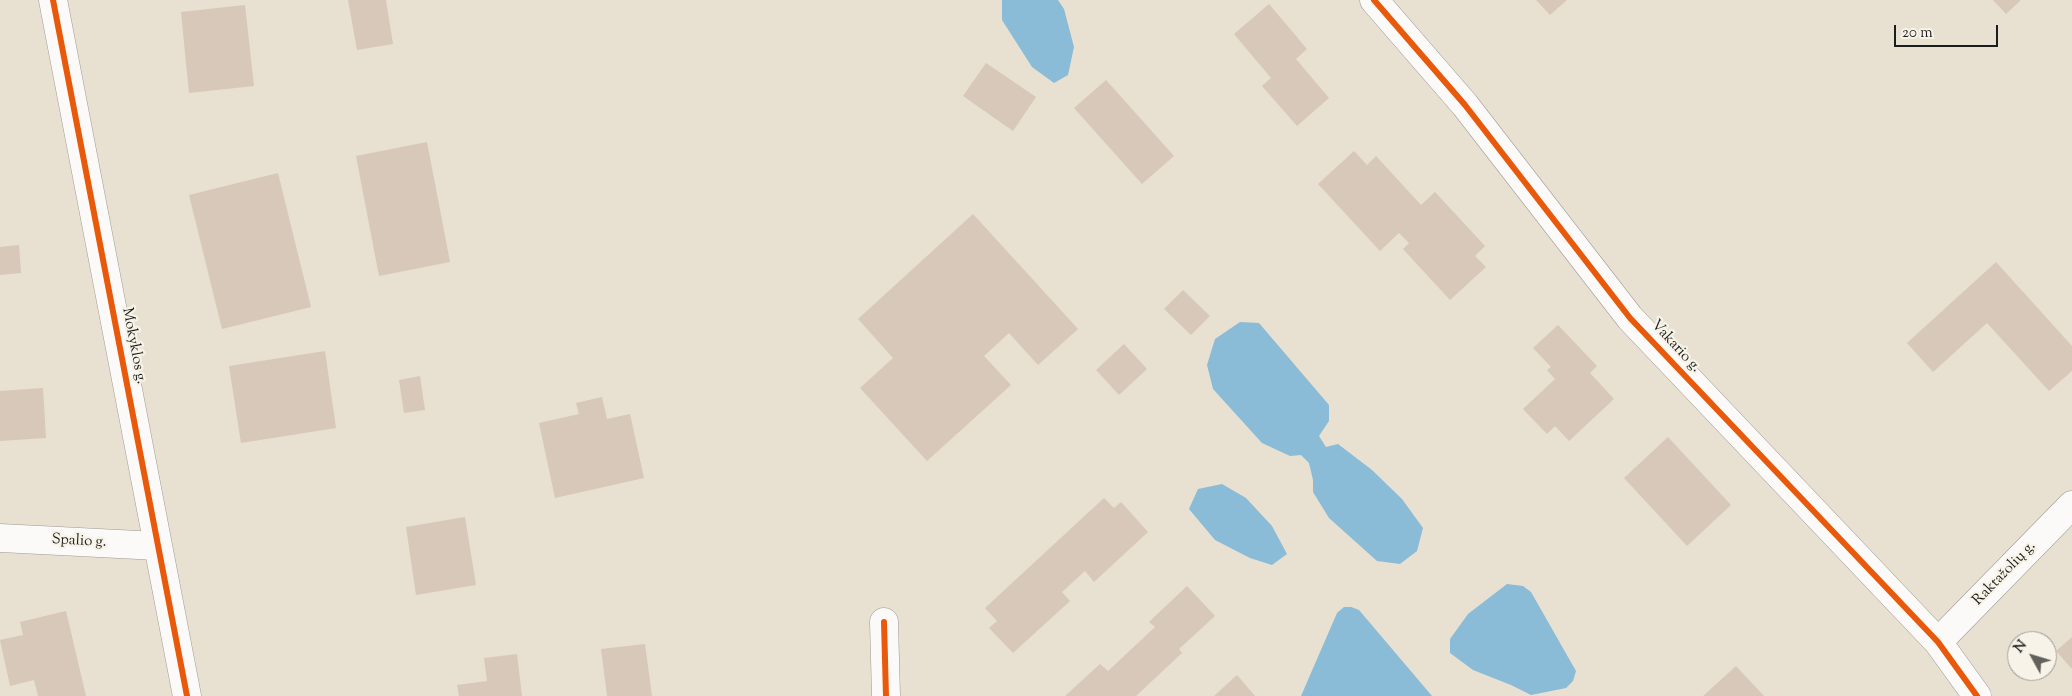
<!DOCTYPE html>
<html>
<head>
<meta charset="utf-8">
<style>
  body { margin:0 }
  #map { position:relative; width:2072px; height:696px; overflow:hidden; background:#e8e0d1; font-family:"Sorts Mill Goudy",serif }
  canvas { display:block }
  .north { position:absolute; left:2007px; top:631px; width:50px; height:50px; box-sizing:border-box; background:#f7f3e8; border:1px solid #9f9d96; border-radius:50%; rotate:309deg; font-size:14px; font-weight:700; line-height:20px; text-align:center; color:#1c1c1c }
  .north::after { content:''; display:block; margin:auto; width:18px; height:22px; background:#63615b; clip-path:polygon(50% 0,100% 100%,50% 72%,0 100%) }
  .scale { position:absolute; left:1894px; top:25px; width:104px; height:22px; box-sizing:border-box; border:2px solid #1c1c1c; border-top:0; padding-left:6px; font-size:15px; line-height:18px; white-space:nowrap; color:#1c1c1c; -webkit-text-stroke:4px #f7f3e8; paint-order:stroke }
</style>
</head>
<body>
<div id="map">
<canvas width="2072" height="696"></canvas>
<div class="north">N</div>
<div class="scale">20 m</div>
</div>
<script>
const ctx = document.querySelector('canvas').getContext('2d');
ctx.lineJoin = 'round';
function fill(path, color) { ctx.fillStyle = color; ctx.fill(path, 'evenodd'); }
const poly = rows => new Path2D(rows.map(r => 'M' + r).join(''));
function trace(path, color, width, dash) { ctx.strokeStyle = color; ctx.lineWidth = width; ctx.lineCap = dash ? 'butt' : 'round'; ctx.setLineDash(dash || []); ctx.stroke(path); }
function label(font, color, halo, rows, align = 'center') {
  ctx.font = font + ' "Sorts Mill Goudy",serif'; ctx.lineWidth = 4.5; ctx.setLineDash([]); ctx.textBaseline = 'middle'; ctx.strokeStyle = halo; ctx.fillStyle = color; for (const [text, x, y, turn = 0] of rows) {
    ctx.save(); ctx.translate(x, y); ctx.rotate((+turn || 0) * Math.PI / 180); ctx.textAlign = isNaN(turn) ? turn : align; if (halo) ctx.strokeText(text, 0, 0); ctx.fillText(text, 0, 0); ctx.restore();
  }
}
const water = poly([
  [1002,0,1058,0,1064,9,1074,47,1068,75,1054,83,1032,67,1002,20],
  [1240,322,1259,323,1329,405,1329,421,1319,436,1326,447,1338,444,1372,470,1402,499,1423,528,1417,551,1400,564,1377,561,1329,518,1313,492,1313,480,1309,463,1301,455,1290,456,1262,443,1213,389,1207,365,1215,339],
  [1222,484,1246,498,1272,526,1287,554,1272,565,1250,558,1215,540,1189,509,1198,489],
  [1507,584,1523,586,1531,592,1576,671,1573,681,1566,688,1531,695,1511,685,1473,670,1450,653,1450,639,1468,614],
  [1344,607,1351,607,1359,610,1432,696,1301,696,1337,613]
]);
const building = poly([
  [348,0,386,0,393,44,357,50],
  [1536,0,1567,0,1550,15],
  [1993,0,2021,0,2006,14],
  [1269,4,1307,49,1296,59,1329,98,1297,126,1262,86,1271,78,1234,34],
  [245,5,254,86,189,93,181,12],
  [986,63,1036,97,1013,131,963,96],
  [1106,80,1174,156,1142,184,1074,108],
  [427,142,450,262,379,276,356,156],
  [1354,151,1367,165,1376,156,1421,205,1435,192,1485,246,1475,256,1486,267,1450,300,1403,249,1409,243,1399,233,1380,251,1318,184],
  [278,173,311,307,222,329,189,195],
  [973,214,1078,329,1038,365,1009,333,984,356,1011,385,927,461,860,388,893,358,858,319],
  [19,245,21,273,0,275,0,247],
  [1996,262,2072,346,2072,371,2049,391,1987,323,1933,372,1907,343],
  [1183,290,1210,316,1191,335,1164,309],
  [1558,325,1597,366,1590,373,1614,399,1569,441,1555,426,1547,434,1523,409,1555,379,1547,370,1551,367,1533,348],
  [1124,344,1147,369,1119,395,1096,370],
  [325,351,336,428,241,443,229,366],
  [420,376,425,410,404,413,399,380],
  [43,388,46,438,0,441,0,391],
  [602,397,607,419,630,414,644,478,555,498,539,423,579,414,576,403],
  [1668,437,1731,505,1687,546,1624,478],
  [1104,498,1114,508,1121,502,1148,532,1094,582,1085,571,1062,592,1070,601,1013,653,989,628,997,621,985,608],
  [465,517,476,585,416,595,406,527],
  [1187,586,1215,616,1179,649,1182,653,1136,696,1065,696,1100,664,1108,671,1155,627,1149,622],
  [66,611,86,696,38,696,34,680,10,686,0,640,23,635,20,622],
  [2072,637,2072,669,2056,651],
  [645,644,652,696,607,696,601,649],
  [517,654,522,696,459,696,457,685,487,681,484,658],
  [1736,666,1764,696,1703,696],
  [1237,675,1255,696,1214,696]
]);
const minor = poly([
  [53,0,187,696],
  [1374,0,1465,105,1630,318,1938,642,1977,696],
  [0,538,158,546],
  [884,622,886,696],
  [1938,642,2072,505]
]);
const cycleway = poly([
  [53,0,187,696],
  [1374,0,1465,105,1630,318,1938,642,1977,696],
  [884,622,886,696]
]);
const streetNames = [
  ["Mokyklos g.",133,346,79],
  ["Vakario g.",1675,347,47],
  ["Spalio g.",79,542,3],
  ["Raktažolių g.",2005,574,-46]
];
fill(water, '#8abbd7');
fill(building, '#d7c8b9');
trace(minor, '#9e9a91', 29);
trace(minor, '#fcfaf8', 28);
trace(cycleway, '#e8590c', 6);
label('15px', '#1c1c1c', '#f7f3e8', streetNames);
</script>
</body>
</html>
